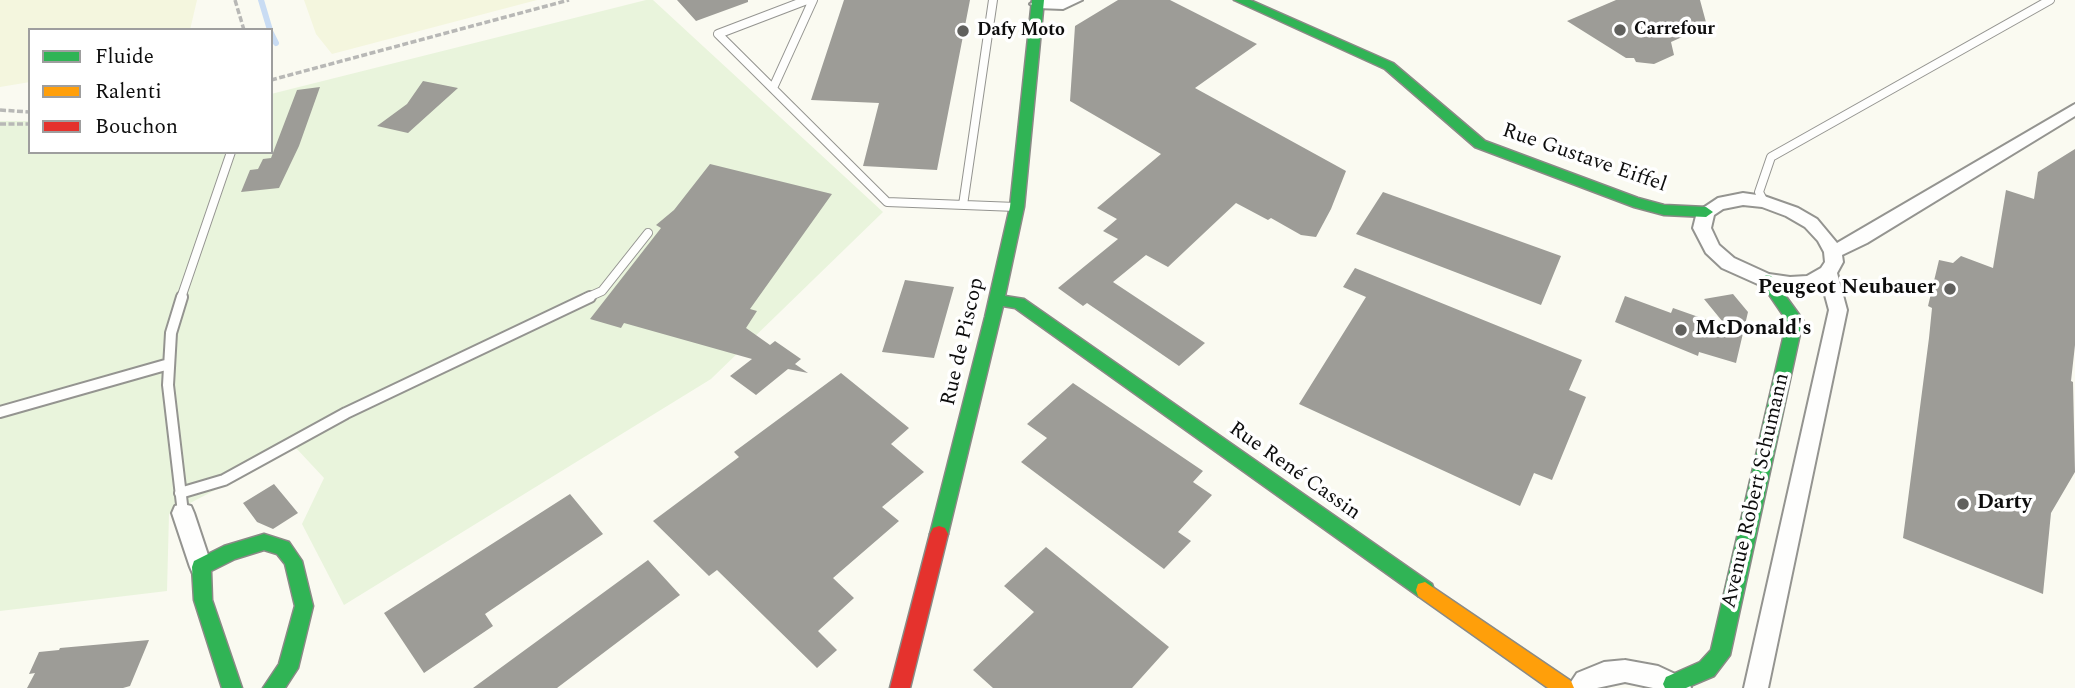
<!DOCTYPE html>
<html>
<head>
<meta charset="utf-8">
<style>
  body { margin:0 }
  #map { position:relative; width:2075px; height:688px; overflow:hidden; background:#fafaf1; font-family:Spectral,serif }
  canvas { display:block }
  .legend { position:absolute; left:28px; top:28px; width:245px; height:126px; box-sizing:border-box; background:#fff; border:2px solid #9e9e9e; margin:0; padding:9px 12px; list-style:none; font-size:21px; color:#0d0d0d }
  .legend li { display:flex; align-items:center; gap:14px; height:35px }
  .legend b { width:35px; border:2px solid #9e9e9e }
</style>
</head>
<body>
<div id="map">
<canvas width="2075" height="688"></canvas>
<ul class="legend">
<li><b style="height:9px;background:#30b455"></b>Fluide</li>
<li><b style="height:9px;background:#ff9f0a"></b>Ralenti</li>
<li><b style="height:9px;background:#e5322d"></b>Bouchon</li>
</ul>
</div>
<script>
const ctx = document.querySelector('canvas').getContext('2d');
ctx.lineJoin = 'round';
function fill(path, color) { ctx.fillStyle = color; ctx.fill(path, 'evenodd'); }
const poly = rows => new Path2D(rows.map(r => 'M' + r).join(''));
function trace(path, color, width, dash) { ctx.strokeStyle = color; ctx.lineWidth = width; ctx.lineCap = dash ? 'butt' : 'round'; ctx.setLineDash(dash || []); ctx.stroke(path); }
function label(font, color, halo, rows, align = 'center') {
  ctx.font = font + ' Spectral,serif'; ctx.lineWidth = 7; ctx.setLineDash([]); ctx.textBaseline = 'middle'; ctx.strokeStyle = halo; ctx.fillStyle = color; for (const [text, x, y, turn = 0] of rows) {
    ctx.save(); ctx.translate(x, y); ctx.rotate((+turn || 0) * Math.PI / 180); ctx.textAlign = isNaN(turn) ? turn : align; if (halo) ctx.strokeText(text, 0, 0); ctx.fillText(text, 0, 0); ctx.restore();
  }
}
const farmland = poly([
  [0,0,197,0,190,30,30,30,30,82,0,87],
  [304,0,537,0,332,54,316,34]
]);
const pitch = poly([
  [646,0,653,0,883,212,711,379,344,605,302,524,324,478,296,448,169,514,167,591,0,611,0,121,30,121,30,152,271,152,271,94]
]);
const stream = poly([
  [261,0,270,30],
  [271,33,276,43]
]);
const building = poly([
  [677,0,748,0,748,2,696,21],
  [844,0,970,0,937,170,863,166,879,103,811,100],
  [1118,0,1170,0,1257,44,1195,88,1346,171,1331,209,1316,237,1301,235,1271,218,1268,220,1236,203,1168,267,1146,255,1113,282,1205,343,1179,366,1087,303,1083,306,1058,288,1118,239,1103,231,1117,219,1097,208,1161,154,1070,101,1075,26],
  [1616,0,1700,0,1707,26,1701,28,1701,34,1691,33,1671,42,1674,55,1654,64,1636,62,1634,58,1626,58,1567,21],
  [423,81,458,88,408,133,377,126,407,104],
  [320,87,299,146,279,188,241,192,250,170,258,169,263,159,271,158,297,90],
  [2075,149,2075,345,2071,381,2073,382,2075,472,2051,513,2043,594,1903,538,1929,338,1932,308,1928,306,1939,260,1953,263,1961,256,1993,268,2006,190,2034,199,2038,172],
  [710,164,832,194,750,309,757,311,746,328,770,345,775,341,801,359,795,364,808,373,788,369,756,395,730,376,752,359,624,323,621,328,590,319,661,228,656,225,674,210],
  [1383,192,1561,256,1541,305,1356,234],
  [1355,268,1582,360,1569,390,1586,397,1552,480,1534,473,1520,506,1299,404,1366,297,1343,287],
  [905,280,954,287,934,358,882,352],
  [1733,294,1748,312,1736,363,1699,352,1698,356,1615,322,1625,296,1671,313,1673,308,1727,327,1704,299],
  [841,373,909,428,891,444,924,472,882,507,899,521,833,578,854,598,818,631,837,650,817,668,717,570,709,576,653,521,739,457,734,452],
  [1073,383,1203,471,1193,482,1212,495,1178,532,1191,541,1164,569,1021,462,1047,438,1027,424],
  [274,484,298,513,273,529,257,522,243,503],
  [570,494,603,534,485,614,493,626,424,673,384,613],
  [1046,547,1169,647,1132,688,993,688,973,670,1034,612,1004,586],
  [648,560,680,595,557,688,473,688],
  [149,640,130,686,123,688,27,688,35,673,29,674,39,652,59,650,60,648]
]);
const path = poly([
  [235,0,244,30],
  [271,80,569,0],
  [0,110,30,112],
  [0,124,30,124]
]);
const laneFar1 = poly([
  [807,0,718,34,887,202,1016,207],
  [773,88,813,0],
  [1764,202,1759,192,1771,157,2050,0],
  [963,205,993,0],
  [181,298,231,152],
  [586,298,602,291,648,233]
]);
const lane = poly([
  [182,297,171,333,168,385,183,513],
  [0,412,169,364],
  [180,493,224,480,346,413,590,297]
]);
const street = poly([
  [1082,0,1063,9,1037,8,1030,4,1036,0,1082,0],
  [2075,104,2075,116,1867,243,1842,255,1843,262,1837,273,1847,310,1768,688,1744,688,1829,310,1822,284,1810,289,1790,291,1760,285,1722,268,1706,253,1693,228,1697,212,1718,198,1743,193,1764,196,1798,208,1817,219,1837,243,2075,104],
  [1743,205,1762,207,1786,216,1805,227,1818,241,1824,252,1825,262,1821,268,1807,276,1790,277,1769,274,1734,258,1719,245,1711,228,1714,215,1723,209,1743,205],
  [183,504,191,506,194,513,212,567,209,574,201,577,193,574,190,567,172,513,175,506,183,504],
  [1625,660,1658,666,1688,680,1691,688,1653,688,1625,682,1597,688,1567,688,1577,673,1604,662,1625,660]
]);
const fast = poly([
  [1032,0,1044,0,1024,207,1005,296,1024,299,1432,584,1434,590,1432,596,1425,598,1418,596,1015,308,1003,306,948,534,945,540,939,542,933,540,930,534,985,317,1010,207,1032,0],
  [1234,0,1250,0,1393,63,1485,141,1638,198,1664,205,1706,207,1713,212,1706,217,1664,215,1634,207,1475,147,1385,69,1234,0],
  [1766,275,1771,276,1803,320,1730,655,1714,676,1686,688,1665,688,1663,684,1666,677,1700,662,1711,650,1787,321,1759,280,1766,275],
  [264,534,289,542,302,561,313,606,298,668,285,688,263,688,279,664,295,606,285,564,277,554,264,550,235,559,211,571,212,600,242,688,222,688,194,600,192,567,194,561,224,546,264,534]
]);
const slow = poly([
  [1425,582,1571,681,1574,688,1548,688,1418,596,1416,590,1418,584,1425,582]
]);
const jam = poly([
  [939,526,945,528,948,534,910,688,890,688,930,534,933,528,939,526]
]);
const markers = [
  [1620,30,7,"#60605d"],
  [963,31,7,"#60605d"],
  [1950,289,7,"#60605d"],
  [1681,330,7,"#60605d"],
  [1963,504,7,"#60605d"]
];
const farPoinames = [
  ["Carrefour",1634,30],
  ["Dafy Moto",977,31]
];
const streetNames = [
  ["Rue Gustave Eiffel",1584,159,19],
  ["Rue de Piscop",964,342,-77],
  ["Rue René Cassin",1294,472,35],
  ["Avenue Robert Schumann",1757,491,-77]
];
const poiNames = [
  ["Peugeot Neubauer",1936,289,"right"],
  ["McDonald's",1695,330],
  ["Darty",1977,504]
];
fill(farmland, '#f4f6de');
fill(pitch, '#e9f4dc');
trace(stream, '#c9dcf3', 6);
fill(building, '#9d9c97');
trace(laneFar1, '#949490', 10);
trace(lane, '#949490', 14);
trace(street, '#949490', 4);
trace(fast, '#8a8a86', 3);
trace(slow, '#8a8a86', 3);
trace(jam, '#8a8a86', 3);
trace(path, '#b8b8b6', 3.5, [6, 2.5]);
trace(laneFar1, '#fefefd', 8);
trace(lane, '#fefefd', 10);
fill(street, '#fefefd');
fill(fast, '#30b455');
fill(slow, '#ff9f0a');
fill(jam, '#e5322d');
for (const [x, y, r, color] of markers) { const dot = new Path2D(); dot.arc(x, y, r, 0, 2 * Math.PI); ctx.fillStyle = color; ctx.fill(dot); trace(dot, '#fff', 2.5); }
label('bold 18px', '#0d0d0d', '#fff', farPoinames, 'left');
label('21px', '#0d0d0d', '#fff', streetNames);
label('bold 21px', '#0d0d0d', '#fff', poiNames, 'left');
</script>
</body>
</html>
